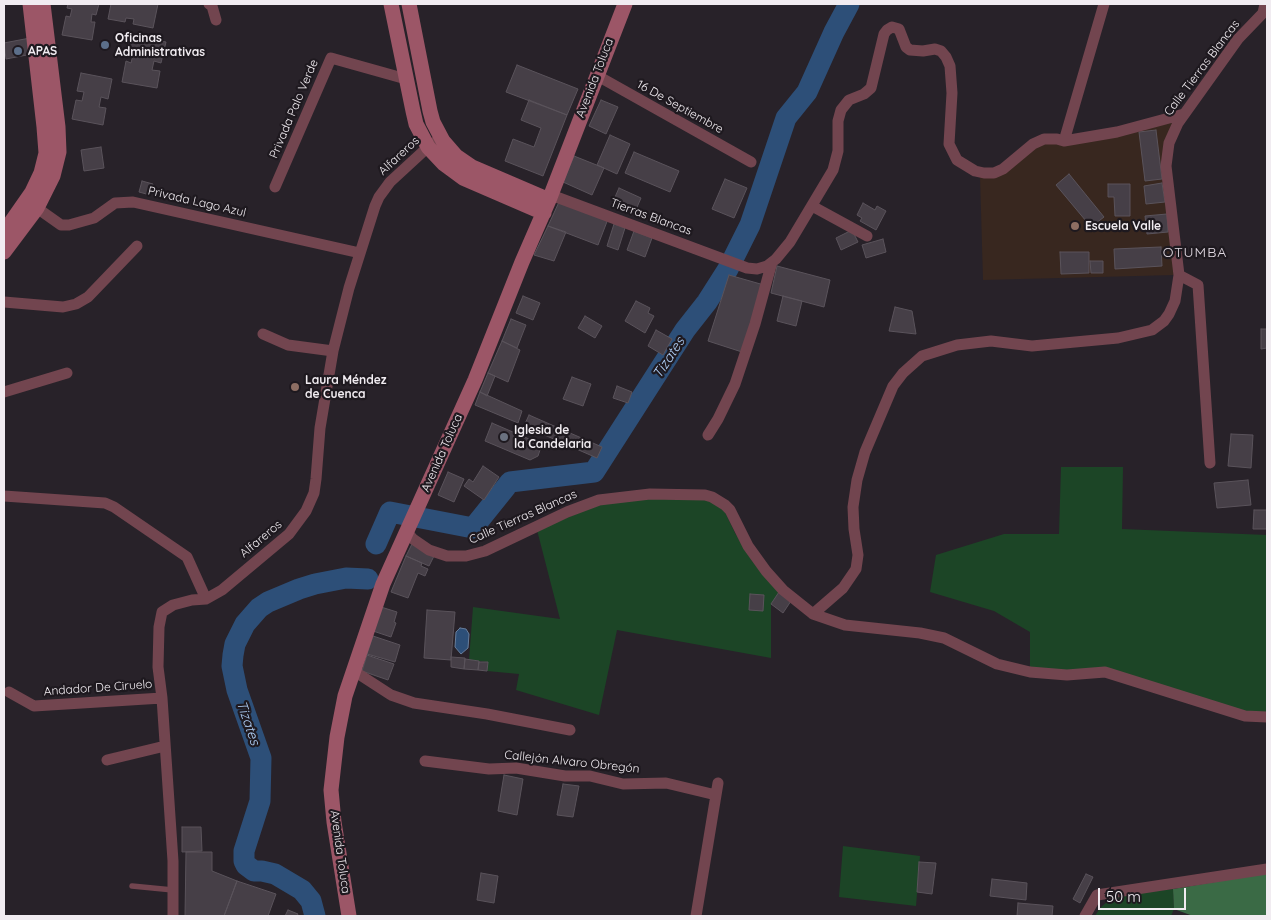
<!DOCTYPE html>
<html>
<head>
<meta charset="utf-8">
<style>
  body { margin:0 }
  #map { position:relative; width:1271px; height:920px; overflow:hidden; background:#282229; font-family:Quicksand,sans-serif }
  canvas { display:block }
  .frame { position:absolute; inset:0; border:5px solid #f1ecf1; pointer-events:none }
  .scale { position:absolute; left:1098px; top:888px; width:88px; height:22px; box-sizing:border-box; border:2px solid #f1ecf1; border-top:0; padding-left:6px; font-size:15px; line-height:18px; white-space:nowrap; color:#f1ecf1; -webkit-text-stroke:4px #1e191f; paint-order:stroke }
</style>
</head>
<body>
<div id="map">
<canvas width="1271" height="920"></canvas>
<div class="frame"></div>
<div class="scale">50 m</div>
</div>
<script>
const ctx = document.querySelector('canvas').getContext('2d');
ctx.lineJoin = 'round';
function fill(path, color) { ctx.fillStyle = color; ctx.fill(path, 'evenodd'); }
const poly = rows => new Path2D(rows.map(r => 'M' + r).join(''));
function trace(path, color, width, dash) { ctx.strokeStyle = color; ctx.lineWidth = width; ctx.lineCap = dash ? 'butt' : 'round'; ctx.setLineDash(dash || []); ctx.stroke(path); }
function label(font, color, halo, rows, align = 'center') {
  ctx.font = font + ' Quicksand,sans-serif'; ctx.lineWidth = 4.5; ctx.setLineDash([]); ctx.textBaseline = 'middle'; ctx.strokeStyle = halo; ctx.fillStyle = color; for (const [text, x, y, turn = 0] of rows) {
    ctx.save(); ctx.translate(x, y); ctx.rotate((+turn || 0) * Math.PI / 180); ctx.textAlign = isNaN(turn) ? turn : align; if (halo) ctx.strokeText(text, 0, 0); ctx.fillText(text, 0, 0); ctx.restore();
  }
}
const education = poly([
  [1181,116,1170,131,1175,275,983,280,980,176,1035,146]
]);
const green = poly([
  [1061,467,1123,467,1122,529,1267,535,1267,713,1245,713,1105,668,1066,671,1030,669,1030,632,994,611,930,592,936,555,1004,534,1059,534],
  [650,497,710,500,725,512,735,533,752,561,779,592,771,605,771,658,617,630,599,715,516,690,519,674,487,671,488,662,469,660,473,607,560,619,537,530,600,504],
  [843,846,920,856,916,906,839,897],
  [1173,889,1174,909,1171,916,1095,916,1100,908,1114,896]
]);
const forest = poly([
  [1267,873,1267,916,1193,916,1174,909,1173,889]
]);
const water = poly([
  [460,628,466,629,469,634,468,648,461,654,455,647,456,632,460,628]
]);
const river = poly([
  [376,544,390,512,473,528,510,482,594,472,685,330,707,302,728,269,750,225,786,118,807,92,834,32,849,4],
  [315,916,311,901,302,890,275,874,262,871,254,871,246,865,244,861,244,851,260,801,261,758,237,690,232,666,233,655,235,644,245,624,259,608,268,602,299,589,315,584,346,578,368,579]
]);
const building = poly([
  [68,4,99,4,96,15,92,14,91,22,95,22,92,40,62,35,66,16,70,17,72,9,67,8,68,4],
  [111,4,158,4,153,28,133,24,134,19,126,18,125,22,108,19,111,4],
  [131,35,166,42,161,63,154,61,152,70,160,71,157,88,122,82,126,61,131,63,133,55,127,54,131,35],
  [30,38,32,54,6,59,4,43,30,38],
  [517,65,578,89,567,115,506,92,517,65],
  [81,73,112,79,108,99,101,97,99,107,106,108,103,125,72,119,76,100,82,101,84,92,77,91,81,73],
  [529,100,567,115,543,176,505,161,513,139,534,147,541,128,521,120,529,100],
  [601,100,618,107,606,134,589,126,601,100],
  [1156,130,1162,179,1145,181,1139,132,1156,130],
  [610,135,630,144,617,174,597,165,610,135],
  [101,147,104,168,84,171,81,150,101,147],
  [634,152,679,171,670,192,625,173,634,152],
  [574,156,604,168,592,195,563,182,574,156],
  [1069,174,1104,217,1091,227,1056,185,1069,174],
  [725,179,747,188,734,218,712,209,725,179],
  [142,181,153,184,150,195,139,192,142,181],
  [1162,183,1165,202,1146,204,1144,186,1162,183],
  [1108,184,1130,184,1130,216,1115,216,1114,197,1108,197,1108,184],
  [619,188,641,198,634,214,612,204,619,188],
  [559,202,608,219,598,245,548,226,559,202],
  [863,203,875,210,877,206,886,211,876,230,860,221,862,218,857,215,863,203],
  [1167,214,1168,232,1147,234,1145,216,1167,214],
  [614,224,625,228,618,250,607,246,614,224],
  [548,226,566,232,554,261,534,255,548,226],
  [852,230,858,242,841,250,836,238,852,230],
  [634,231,652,238,645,257,627,250,634,231],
  [883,239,886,252,866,258,862,245,883,239],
  [1161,247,1162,266,1115,269,1114,249,1161,247],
  [1060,252,1089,252,1089,273,1061,274,1060,252],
  [1090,261,1103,261,1103,273,1091,273,1090,261],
  [777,266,830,280,824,307,771,293,777,266],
  [729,275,764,285,742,352,708,341,729,275],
  [523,296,540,303,533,320,516,313,523,296],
  [783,296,802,301,796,326,777,321,783,296],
  [636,301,650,308,648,313,654,316,645,333,625,321,636,301],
  [895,307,912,311,916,334,889,331,895,307],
  [585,316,602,326,595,338,578,328,585,316],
  [511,319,526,325,517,348,502,341,511,319],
  [1261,329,1267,329,1267,348,1261,349,1261,329],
  [656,330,672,339,663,355,648,346,656,330],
  [502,341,520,350,508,382,488,373,502,341],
  [488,373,495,376,487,396,480,392,488,373],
  [572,377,591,384,583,406,563,399,572,377],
  [617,386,632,392,628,403,613,398,617,386],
  [480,392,522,411,518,423,475,405,480,392],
  [529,415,602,447,597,458,524,426,529,415],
  [492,423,536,442,540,450,538,456,530,460,485,441,492,423],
  [1231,434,1253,435,1251,468,1228,466,1231,434],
  [483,466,499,477,484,500,464,486,469,479,473,482,483,466],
  [448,472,464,479,454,502,438,495,448,472],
  [1248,480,1251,505,1217,508,1214,483,1248,480],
  [1254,510,1267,510,1267,529,1253,529,1254,510],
  [412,544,434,556,429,566,406,556,412,544],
  [406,556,422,563,421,566,428,569,425,576,418,573,408,598,391,592,406,556],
  [779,592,791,601,783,613,771,604,779,592],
  [750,594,764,595,763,611,749,610,750,594],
  [381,607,397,612,394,622,396,623,391,637,373,631,381,607],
  [427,610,455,612,451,660,424,658,427,610],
  [373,636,400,645,395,662,367,654,373,636],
  [367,655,394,664,388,680,362,671,367,655],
  [451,657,465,658,464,669,451,667,451,657],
  [465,659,479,661,478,670,464,669,465,659],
  [479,662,488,662,487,671,478,670,479,662],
  [504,775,523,779,517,815,498,811,504,775],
  [563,784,579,786,573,817,557,815,563,784],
  [182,827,201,827,202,851,182,852,182,827],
  [186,852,212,852,212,871,237,881,224,916,185,916,186,852],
  [919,862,936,863,932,894,917,892,919,862],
  [481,873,498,876,494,903,477,900,481,873],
  [1086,874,1093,877,1080,903,1073,899,1086,874],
  [992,879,1027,883,1026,900,990,896,992,879],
  [237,881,276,894,268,916,224,916,237,881],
  [1018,903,1053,906,1052,916,1017,916,1018,903],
  [288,910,298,914,297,916,285,916,288,910]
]);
const lane = poly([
  [132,886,173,890]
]);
const street = poly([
  [209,4,212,6,216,20],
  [596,75,751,162],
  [1064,141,1104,4],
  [275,187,331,58,406,79],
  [551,195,747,268,757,269,767,266,776,259,790,242,833,170,838,151,838,121,841,110,849,100,864,94,871,88,884,34,887,30,892,27,899,29,906,47,910,50,923,51,935,49,941,51,946,57,950,66,952,93,949,144,957,160,975,171,984,173,994,173,1003,169,1033,144,1044,139,1057,139,1064,141,1117,132,1184,114],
  [812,206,867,236],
  [37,208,61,225,69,225,94,218,115,203,133,202,360,253],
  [1179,275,1198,285,1210,463],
  [4,302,63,307,76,304,88,297,137,246],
  [263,334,288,345,333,351],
  [4,392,67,373],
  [708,435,718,419,735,384,755,324,772,262],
  [4,496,105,503,114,507,187,557,206,599],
  [407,532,413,539,429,550,447,556,466,556,485,551,567,512,599,500,650,494,705,495,712,497,725,505,730,510,748,546,766,571,783,590,813,614,843,588,856,569,858,555,854,529,853,507,857,480,865,452,893,386,903,373,922,356,957,345,991,341,1032,346,1118,338,1152,330,1164,321,1169,314,1175,301,1179,275,1166,166,1169,143,1178,123,1238,39,1263,13,1265,4],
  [813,614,845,625,920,633,944,638,997,664,1030,672,1067,675,1105,672,1245,716,1267,717],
  [354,671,391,695,414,703,487,714,570,730],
  [9,692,34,706,162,698],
  [107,760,165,746],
  [425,761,489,769,516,768,565,776,590,776,623,784,666,783,716,795],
  [173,916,173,861,162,698,158,667,159,627,162,612,173,605,192,600,206,599,222,590,289,534,306,511,314,493,316,479,320,428,333,351,349,288,375,206,379,197,390,182,428,147,441,138],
  [696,916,718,783],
  [1085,916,1097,895,1267,869]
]);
const secondary = poly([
  [391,4,413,111,416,124,428,147,444,164,463,178,544,213],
  [409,4,430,111,433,122,443,141,456,156,472,167,549,200],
  [4,232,32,192,41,173,46,153,44,127,30,4],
  [4,252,37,208,53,176,59,152,58,127,43,4],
  [349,916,334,822,331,790,337,737,345,696,383,584,475,380,522,262,549,200,625,4]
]);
const markers = [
  [105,45,5,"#5c6f8a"],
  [18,51,5,"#5c6f8a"],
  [1075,226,5,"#8d6e63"],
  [295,387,5,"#8d6e63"],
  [504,437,5,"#6b7280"]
];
const poiNames = [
  ["Oficinas",115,38],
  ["Administrativas",115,52],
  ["APAS",28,51],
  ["Escuela Valle",1085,226],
  ["Laura Méndez",305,380],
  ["de Cuenca",305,394],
  ["Iglesia de",514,430],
  ["la Candelaria",514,444]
];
const streetNames = [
  ["Calle Tierras Blancas",1202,68,-53],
  ["Avenida Toluca",595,78,-69],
  ["16 De Septiembre",680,107,29],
  ["Privada Palo Verde",294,109,-67],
  ["Alfareros",399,156,-43],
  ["Privada Lago Azul",197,202,13],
  ["Tierras Blancas",651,217,20],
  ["Avenida Toluca",442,453,-66],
  ["Calle Tierras Blancas",523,517,-24],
  ["Alfareros",261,539,-40],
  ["Andador De Ciruelo",98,688,-4],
  ["Callejón Alvaro Obregón",572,762,6],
  ["Avenida Toluca",340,852,82]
];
const neighbourhoodNames = [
  ["OTUMBA",1195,253]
];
const waterNames = [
  ["Tizates",669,358,-57],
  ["Tizates",248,723,71]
];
fill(education, '#38271f');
fill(green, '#1c4526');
fill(forest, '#3a6a45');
fill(water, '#2d4f78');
trace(water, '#687e9c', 1);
trace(river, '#2d4f78', 21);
fill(building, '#463f47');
trace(building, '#5a535b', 1);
trace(lane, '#72454f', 5.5);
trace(street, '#72454f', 11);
trace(secondary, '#9c5667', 15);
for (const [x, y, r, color] of markers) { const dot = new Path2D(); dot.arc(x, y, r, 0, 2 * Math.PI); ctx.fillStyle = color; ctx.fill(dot); trace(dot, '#1e191f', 2); }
label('bold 12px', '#f1ecf1', '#1e191f', poiNames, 'left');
label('12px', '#f1ecf1', '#1e191f', streetNames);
ctx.letterSpacing = '1px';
label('14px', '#e1d9e2', '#1e191f', neighbourhoodNames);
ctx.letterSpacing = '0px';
label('italic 14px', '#b0d0f8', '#1e191f', waterNames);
</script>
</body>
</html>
